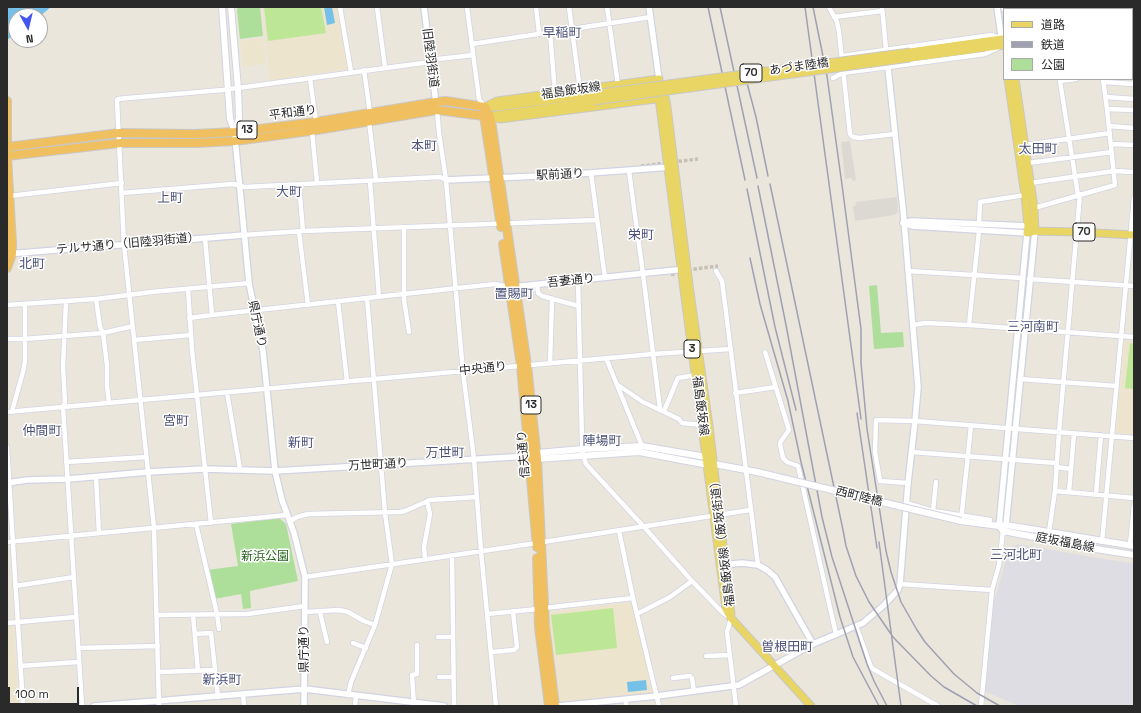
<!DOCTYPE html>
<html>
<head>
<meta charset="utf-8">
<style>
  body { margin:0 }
  #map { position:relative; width:1141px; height:713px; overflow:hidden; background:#ebe6dc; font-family:"Space Grotesk","Noto Sans JP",sans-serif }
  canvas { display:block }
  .frame { position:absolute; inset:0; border:8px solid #2a2a2a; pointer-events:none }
  .legend { position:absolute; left:1003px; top:8px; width:130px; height:72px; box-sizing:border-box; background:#fff; border:1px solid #aaa; margin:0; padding:5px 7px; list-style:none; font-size:12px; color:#2a2a2a }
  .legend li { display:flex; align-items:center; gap:8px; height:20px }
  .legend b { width:20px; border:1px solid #aaa }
  .north { position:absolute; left:8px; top:8px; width:40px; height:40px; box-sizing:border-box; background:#fff; border:1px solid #aaa; border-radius:50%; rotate:172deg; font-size:11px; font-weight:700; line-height:16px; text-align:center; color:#2a2a2a }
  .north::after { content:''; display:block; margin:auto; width:14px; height:18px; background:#4456f1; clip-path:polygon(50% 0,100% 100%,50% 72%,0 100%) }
  .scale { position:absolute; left:8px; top:687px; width:71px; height:18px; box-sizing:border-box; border:2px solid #2a2a2a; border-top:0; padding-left:5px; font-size:12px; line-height:14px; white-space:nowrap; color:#2a2a2a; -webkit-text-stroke:3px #fff; paint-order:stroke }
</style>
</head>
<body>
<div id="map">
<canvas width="1141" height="713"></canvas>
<div class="frame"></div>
<ul class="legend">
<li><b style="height:5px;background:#e9d563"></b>道路</li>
<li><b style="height:5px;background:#9fa1b3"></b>鉄道</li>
<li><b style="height:11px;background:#addf9b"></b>公園</li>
</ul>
<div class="north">N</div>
<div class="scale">100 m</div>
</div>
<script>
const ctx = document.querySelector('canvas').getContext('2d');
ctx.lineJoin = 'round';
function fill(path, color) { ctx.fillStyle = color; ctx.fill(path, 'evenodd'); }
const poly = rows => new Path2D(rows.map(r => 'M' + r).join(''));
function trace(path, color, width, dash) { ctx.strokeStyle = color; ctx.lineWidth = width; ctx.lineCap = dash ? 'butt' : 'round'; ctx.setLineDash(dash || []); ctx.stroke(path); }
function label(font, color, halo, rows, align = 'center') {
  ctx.font = font + ' "Space Grotesk","Noto Sans JP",sans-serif'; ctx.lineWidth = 3; ctx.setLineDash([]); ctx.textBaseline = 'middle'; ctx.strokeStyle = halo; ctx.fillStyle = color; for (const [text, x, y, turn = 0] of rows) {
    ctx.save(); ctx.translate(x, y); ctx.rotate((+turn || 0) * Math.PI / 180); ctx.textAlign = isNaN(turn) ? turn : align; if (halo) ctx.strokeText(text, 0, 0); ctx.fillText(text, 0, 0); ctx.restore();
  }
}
const industrial = poly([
  [1018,544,1110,560,1134,563,1134,706,1019,706,984,691,992,602,997,592,1009,548]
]);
const education = poly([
  [262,7,337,7,347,69,270,80],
  [263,38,266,64,243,67,240,41],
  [1124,341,1134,341,1134,434,1117,433,1116,431],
  [632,602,652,693,559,703,548,612],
  [7,626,13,626,19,706,7,706]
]);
const green = poly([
  [238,7,260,7,263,36,240,39,237,10],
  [877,285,881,333,903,332,904,347,874,349,869,286],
  [279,518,286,524,298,581,250,591,251,608,243,609,241,594,214,599,207,570,238,566,231,524]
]);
const pitch = poly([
  [264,7,321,7,326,33,268,41],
  [1130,343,1134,344,1134,389,1125,388],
  [613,608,617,648,556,655,551,615]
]);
const plaza = poly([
  [850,141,856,180,852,181,852,178,845,179,841,142],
  [897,197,898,212,894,215,855,221,853,206,856,205,855,202]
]);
const water = poly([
  [7,7,51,7,40,16,16,16,16,33,7,40],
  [324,7,332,7,335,23,327,25],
  [646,680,647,690,628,692,627,682]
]);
const pedestrianTunnel = poly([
  [673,162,698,159],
  [641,166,667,163],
  [672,267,673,276],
  [688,270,718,266]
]);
const minor = poly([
  [340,7,351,72],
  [377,7,385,67],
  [467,7,479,99,485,107],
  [536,7,539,33],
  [569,7,580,90],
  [607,7,618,85],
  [829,7,837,22,839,32,850,134,853,137,859,138,895,134],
  [882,7,886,49],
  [1040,7,1045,9],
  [1080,9,1080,7],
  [834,17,882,11],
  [550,32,555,93],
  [1132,41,1134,42],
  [472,44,651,17],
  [842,56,992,35,1000,38],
  [430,60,473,55],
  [1132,68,1134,68],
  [364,70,370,113],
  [310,78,316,122],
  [833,78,843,73,985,54,998,48],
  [1076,79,1060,81,1078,195],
  [1103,79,1107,109,1134,110],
  [1104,82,1134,84],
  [1106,97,1134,99],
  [437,110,439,133,446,180,463,372,474,459,481,551,496,706],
  [369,121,376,180],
  [1109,126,1134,128],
  [312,131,317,183],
  [1111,144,1134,145],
  [1025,145,1110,133],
  [1028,163,1112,152],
  [629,171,643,274,660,409],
  [591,173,605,278],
  [370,181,379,297],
  [1030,183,1114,171,1134,172],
  [299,184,303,231],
  [122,193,233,184,245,187,440,177,446,180],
  [9,196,122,183],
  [1034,208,1115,185,1107,109],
  [979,224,980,202,1025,195],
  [404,227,404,300,409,332],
  [299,232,308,305],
  [244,235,303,231,597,220],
  [205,238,212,315,495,284,509,287],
  [716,271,722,281,758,565],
  [908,271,1022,278],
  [1029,279,1134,286],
  [578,280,582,442,583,455,586,464,644,527,692,581,723,613,731,618,727,632,736,706],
  [537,285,538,293,542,296,579,306],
  [188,289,192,350,211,523],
  [96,299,100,327,103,333,107,365,107,386,109,402],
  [338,301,347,381],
  [66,302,63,366,65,403,63,407,82,706],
  [7,305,96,299,152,292,249,283],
  [189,318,212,315],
  [913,325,925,323,969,325,1134,337],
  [969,325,979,231],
  [7,339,24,339,103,333,133,326],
  [134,340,191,335],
  [765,352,789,430,781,441,780,444,783,458,787,462,798,466,836,634],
  [606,358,642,446],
  [550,363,552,299],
  [1020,379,1116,386],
  [618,385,643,402,679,419,682,423,702,425],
  [227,392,240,469],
  [735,393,776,387],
  [12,411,23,372,25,361,25,304],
  [664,411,678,378,696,375],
  [7,412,653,354,731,349],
  [7,447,23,706],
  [912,452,1056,463],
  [66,462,147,457],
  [1056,467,1071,469],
  [96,477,99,533],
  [908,483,880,481,875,452,876,420,915,421,1134,438],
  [1055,491,1134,498],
  [1069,492,1074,434],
  [1096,494,1101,435],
  [906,503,933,511,990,520],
  [933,511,936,482],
  [290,521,297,517,308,514,400,512,405,511,430,500,477,497],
  [961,521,971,426],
  [196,524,217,614,219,629],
  [619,531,633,598,659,706],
  [1049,532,1055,491,1059,432,1080,194],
  [7,542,287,515],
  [1102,542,1134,198],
  [1130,545,1134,506],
  [452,555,454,706],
  [425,559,424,547,430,514,427,501],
  [305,577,537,543,750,510],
  [900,584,992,590],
  [15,586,74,577],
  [544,608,633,598],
  [305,612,339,610,348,612,364,621,375,625],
  [320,612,327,642],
  [487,614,538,609],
  [637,614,670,597,692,581],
  [157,615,247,614,305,606],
  [193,615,198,671],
  [7,623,76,617],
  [856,626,871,667,873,669,938,706],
  [195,634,211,633,218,697],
  [438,637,453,637],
  [353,643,366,648],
  [78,648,158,646],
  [491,652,514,650,517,647,513,612],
  [706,656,729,655],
  [20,666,78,662],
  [159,672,215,670],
  [439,677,453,677],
  [673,678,690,676,692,678,694,691],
  [243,694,244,706],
  [348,695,351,682,375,625,392,564,385,513,367,298],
  [626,699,626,706],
  [159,706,154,528,124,245,117,100,118,99,128,98,223,90,430,62],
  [355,706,356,696],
  [414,706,412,675,417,674,417,645],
  [981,706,992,590,999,565,1003,531]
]);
const tertiary = poly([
  [424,7,436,104],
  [649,7,659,79],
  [997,7,1002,42],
  [1004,7,1004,9],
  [235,138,249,283,263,351,275,471,282,500,294,533,305,577,304,706],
  [446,180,562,175,672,167],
  [903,223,912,221,1028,226,1035,231,1006,525,1004,529],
  [903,223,912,226,1027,233,999,526],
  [7,254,244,235],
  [512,287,685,269],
  [7,483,27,480,68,479,148,472,204,469,275,471,530,456],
  [722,565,742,563,758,565,767,570,775,577,813,644],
  [94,706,305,689,444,706],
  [559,706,657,696,739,685,813,644,863,623,883,606,898,590,900,584,908,483,915,421,918,387,903,209,886,49]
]);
const secondary = poly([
  [222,7,230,119,235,132],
  [231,7,238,88,239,118,235,132],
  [1055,9,1058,7],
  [533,455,537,453,583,449,642,446,706,457,709,460],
  [533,457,537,459,639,452,708,465,714,464,757,472],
  [961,521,999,526,1006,525,1134,546],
  [999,526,1003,531,1102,550,1134,555]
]);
const primary = poly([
  [910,52,1002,39,1004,40],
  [910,58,1004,45],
  [659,79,659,98,668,168,726,609,731,618,811,706],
  [1008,79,1025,195,1028,226,1027,233,1035,231,1077,232,1134,235],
  [1015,79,1034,208,1035,231],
  [662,87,665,97,667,107,689,285,709,426,731,614],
  [485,107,497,101,659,79],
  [487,107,498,107,593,94],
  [490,116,500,119,663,98],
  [491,116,594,101]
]);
const trunk = poly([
  [7,101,7,156,12,243,12,254,7,268],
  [485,107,490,116,492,127,527,365,537,459,545,626,555,706],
  [485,107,484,116,501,227],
  [7,147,119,133,194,134,235,132,316,122,436,102,446,101,485,107],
  [7,156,120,143,196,143,235,141,317,130,437,110,484,116],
  [503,244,521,366,537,547],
  [537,558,539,627,549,706]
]);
const rail = poly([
  [708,7,745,180],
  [720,7,757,178],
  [805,7,861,419],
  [813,7,827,76,842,185,861,329,861,363,867,429,886,551,891,572,901,602,917,630,925,642,954,674,977,693,1000,706],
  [743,68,756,117,768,176],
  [770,184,843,530,846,546,856,576,869,602,893,637,931,676,944,687,977,706],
  [758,186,786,325,822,517,832,557,867,664,874,681,887,706],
  [747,189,775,327,796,410],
  [750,258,760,304,788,401,801,462,840,617,853,657,879,706],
  [857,413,877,548],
  [879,542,901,706]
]);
const secondaryBridge = poly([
  [757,472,961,521]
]);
const primaryBridge = poly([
  [593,94,910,52],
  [594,101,910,58]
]);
const shields = [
  [751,73,22],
  [247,130,20],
  [1084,232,22],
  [692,349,16],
  [531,405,20]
];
const shieldNames = [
  ["70",751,73],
  ["13",247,130],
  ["70",1084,232],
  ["3",692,349],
  ["13",531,405]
];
const streetNames = [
  ["旧陸羽街道",430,58,83],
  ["あづま陸橋",799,67,-8],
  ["福島飯坂線",571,91,-8],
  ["平和通り",293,113,-7],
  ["駅前通り",560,175,-3],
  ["テルサ通り（旧陸羽街道）",128,244,-5],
  ["吾妻通り",571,281,-6],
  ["県庁通り",257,324,78],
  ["中央通り",483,369,-6],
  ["福島飯坂線",700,406,83],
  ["信夫通り",524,454,-95],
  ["万世町通り",378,465,-3],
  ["西町陸橋",859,497,14],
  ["福島飯坂線（飯坂街道）",723,541,-97],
  ["庭坂福島線",1065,543,11],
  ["県庁通り",305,649,-90]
];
const parkNames = [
  ["新浜公園",265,557]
];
const neighbourhoodNames = [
  ["早稲町",562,33],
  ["本町",424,146],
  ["太田町",1038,149],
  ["大町",289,192],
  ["上町",170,198],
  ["栄町",641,235],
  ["北町",32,264],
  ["置賜町",514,294],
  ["三河南町",1033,327],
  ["宮町",176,421],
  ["仲間町",42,431],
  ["陣場町",602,441],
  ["新町",301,443],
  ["万世町",445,453],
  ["三河北町",1016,555],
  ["曽根田町",787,647],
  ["新浜町",222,680]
];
fill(industrial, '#dfdde4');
fill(education, '#ece4cc');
fill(green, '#addf9b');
fill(pitch, '#bee697');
fill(plaza, '#dcd9d3');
fill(water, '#74c0e8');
trace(pedestrianTunnel, '#c4c0b8', 3.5, [3.5, 2]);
trace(minor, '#d2d3e2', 6);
trace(tertiary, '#d2d3e2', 8);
trace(secondary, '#d2d3e2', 8);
trace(primary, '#c8c8c8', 9);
trace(trunk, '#c8c8c8', 10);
trace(minor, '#fff', 4.5);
trace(tertiary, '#fff', 5.5);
trace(secondary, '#fff', 6);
trace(primary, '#e9d563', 7);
trace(trunk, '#f0c060', 8);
trace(rail, '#9fa1b3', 1.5);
trace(secondaryBridge, '#d2d3e2', 8, []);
trace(primaryBridge, '#c8c8c8', 9, []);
trace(secondaryBridge, '#fff', 6);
trace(primaryBridge, '#e9d563', 7);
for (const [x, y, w] of shields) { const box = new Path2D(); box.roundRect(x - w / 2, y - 9, w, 18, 3); ctx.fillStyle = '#fff'; ctx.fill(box); trace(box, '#2a2a2a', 1); }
label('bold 11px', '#2a2a2a', null, shieldNames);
label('12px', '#2a2a2a', '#fff', streetNames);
label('12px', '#26631d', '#fff', parkNames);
label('13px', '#4c5178', '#fff', neighbourhoodNames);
</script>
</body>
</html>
